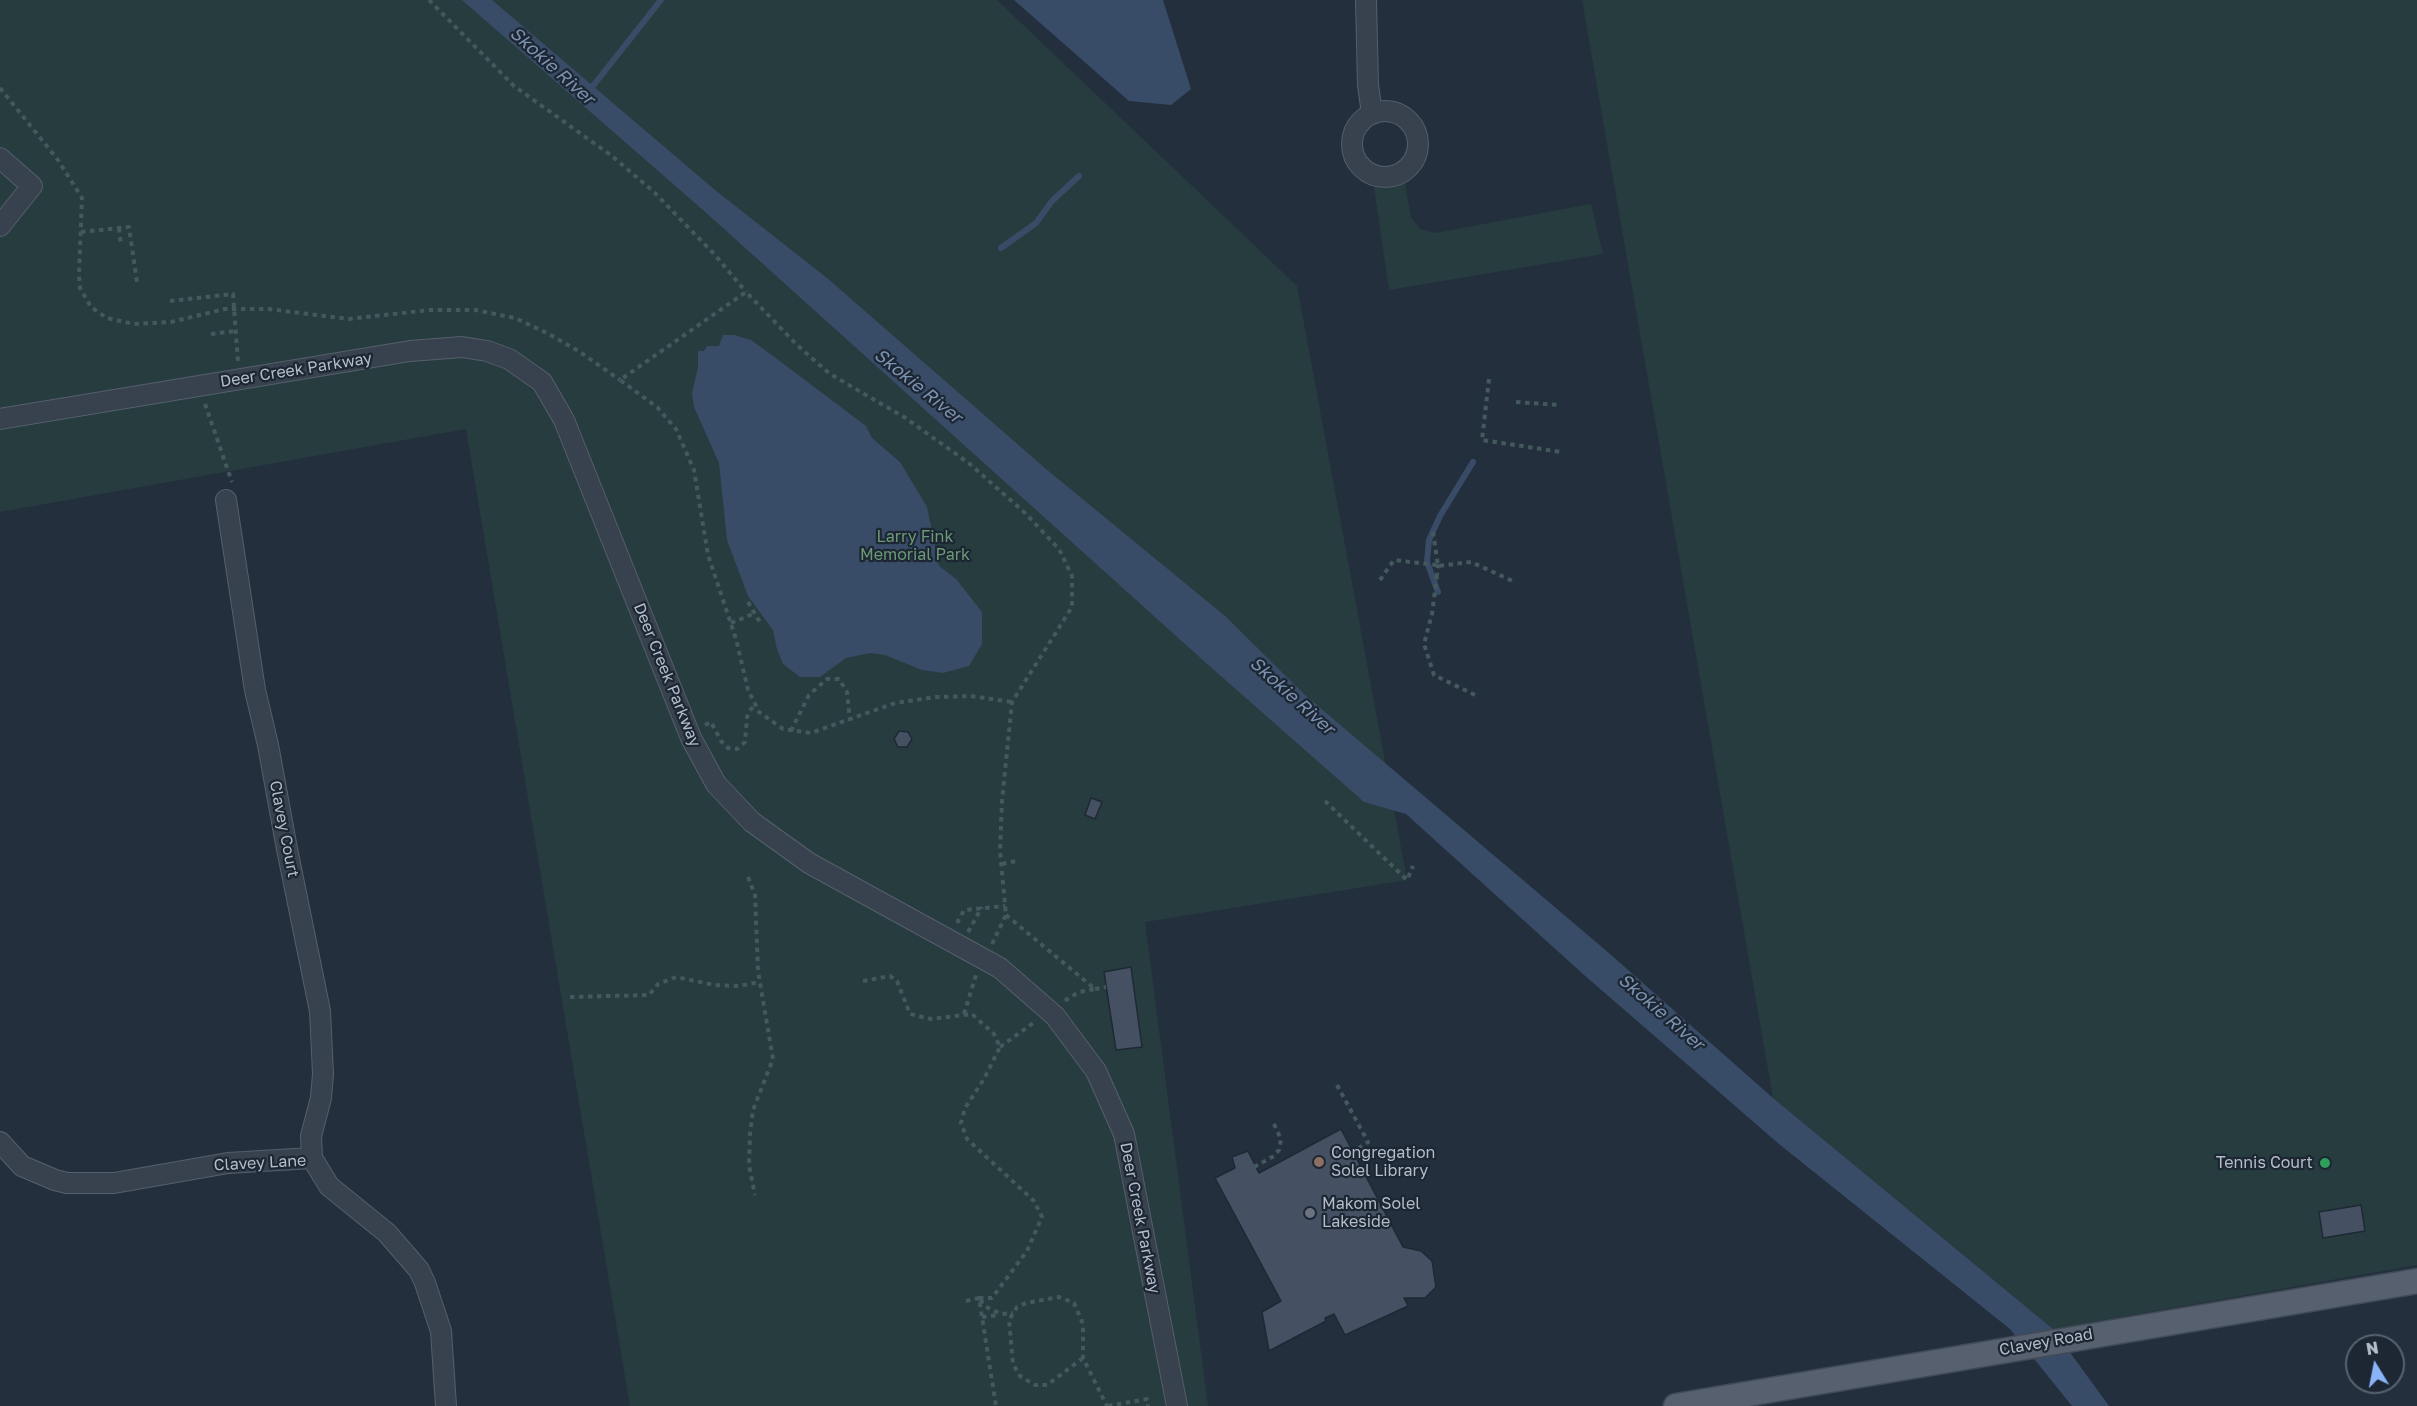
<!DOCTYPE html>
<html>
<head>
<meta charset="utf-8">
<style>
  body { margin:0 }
  #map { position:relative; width:2417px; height:1406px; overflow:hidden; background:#242f3e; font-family:"Golos Text",sans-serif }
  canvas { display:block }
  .north { position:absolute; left:2345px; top:1334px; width:60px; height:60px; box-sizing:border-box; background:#1d2633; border:2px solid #59626f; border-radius:50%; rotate:350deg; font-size:16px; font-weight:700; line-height:24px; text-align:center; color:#b4bcc9 }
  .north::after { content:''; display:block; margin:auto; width:21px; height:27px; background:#8ab4f8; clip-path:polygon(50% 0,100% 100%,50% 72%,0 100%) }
</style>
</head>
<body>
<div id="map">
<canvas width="2417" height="1406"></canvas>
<div class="north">N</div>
</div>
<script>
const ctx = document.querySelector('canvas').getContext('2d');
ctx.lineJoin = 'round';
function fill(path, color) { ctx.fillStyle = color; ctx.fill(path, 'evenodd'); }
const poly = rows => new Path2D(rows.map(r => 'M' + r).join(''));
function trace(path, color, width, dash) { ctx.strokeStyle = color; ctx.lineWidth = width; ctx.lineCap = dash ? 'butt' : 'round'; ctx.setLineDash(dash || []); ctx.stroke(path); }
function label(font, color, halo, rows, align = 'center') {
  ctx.font = font + ' "Golos Text",sans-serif'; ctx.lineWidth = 4.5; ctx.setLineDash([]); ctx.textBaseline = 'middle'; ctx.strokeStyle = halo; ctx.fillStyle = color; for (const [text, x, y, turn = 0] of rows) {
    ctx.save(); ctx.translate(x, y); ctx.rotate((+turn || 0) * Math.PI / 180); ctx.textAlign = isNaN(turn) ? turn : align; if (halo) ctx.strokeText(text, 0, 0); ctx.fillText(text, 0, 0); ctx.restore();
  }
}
const green = poly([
  [0,0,997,0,1297,286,1407,880,1145,922,1208,1406,630,1406,466,429,0,512],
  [1582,0,2417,0,2417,1265,2053,1329,1773,1098],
  [1405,183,1411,217,1420,229,1435,233,1591,204,1603,254,1389,290,1374,187,1389,187]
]);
const water = poly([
  [462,0,492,0,715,190,827,278,1046,469,1225,616,1305,695,1610,954,1773,1098,2053,1329,2109,1406,2072,1406,2010,1329,1779,1144,1583,974,1406,814,1364,802,1205,662,703,210],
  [1014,0,1163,0,1191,89,1171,105,1129,101],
  [723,335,734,335,751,340,773,356,866,426,872,438,900,462,927,507,939,566,956,579,982,612,982,644,969,666,943,673,922,670,885,655,870,653,846,658,820,677,800,677,783,664,777,649,773,630,748,596,727,540,719,463,694,407,692,394,698,367,698,351,704,351,707,346,719,346]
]);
const stream = poly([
  [589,91,661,0],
  [1001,248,1036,223,1052,201,1079,176],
  [1438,592,1427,562,1429,540,1440,516,1473,462]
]);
const building = poly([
  [899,731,908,732,912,739,907,747,898,747,894,739,899,731],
  [1091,798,1102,802,1095,819,1085,815,1091,798],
  [1131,967,1142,1047,1116,1050,1104,972,1131,967],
  [1341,1129,1403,1247,1421,1251,1432,1261,1436,1287,1425,1298,1404,1298,1408,1306,1345,1335,1334,1314,1325,1318,1326,1321,1269,1351,1262,1312,1281,1301,1215,1178,1235,1168,1232,1157,1248,1151,1259,1173,1341,1129],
  [2361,1205,2365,1231,2323,1238,2319,1212,2361,1205]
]);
const path = poly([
  [429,0,514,86,612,156,654,192,715,255,746,292],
  [0,88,58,160,82,198,79,275,80,288,91,307,107,318,134,324,171,322,225,309,268,309,349,319,430,310,475,310,515,318,549,334,580,352,620,380],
  [119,228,121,245],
  [81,232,129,227,137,282],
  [170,301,233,294,238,362],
  [211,334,235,331],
  [1489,379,1482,440,1561,452],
  [1516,402,1559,405],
  [205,404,232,482],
  [1433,532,1438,566,1471,562,1515,582],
  [1437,575,1432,614,1424,644,1434,675,1477,696],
  [1380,580,1394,560,1436,565],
  [748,602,761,624],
  [731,623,755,613],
  [705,725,711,722,721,741,728,748,737,749,745,742,747,717,751,709,756,705],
  [791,731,809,695,827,679,839,679,847,692,850,721],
  [1325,801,1407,880,1413,866],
  [1002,864,1016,861],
  [748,877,755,895,758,971,773,1059,753,1110,750,1134,749,1165,755,1195],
  [1006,915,1095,989,1079,992,1064,1001],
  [957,923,964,910,1005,906],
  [968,932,982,907],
  [992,944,1006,915,1000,851,1002,801,1012,702,1072,607,1072,576,1059,549,1025,513,970,464,904,417,830,374,798,346,746,292,620,380,657,407,676,429,694,470,708,555,736,639,748,690,759,712,783,729,811,733,895,703,936,697,971,696,1012,702],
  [863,981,890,976,897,981,910,1014,931,1019,972,1014,994,1034,1000,1047,984,1079,965,1108,961,1123,967,1139,1034,1201,1042,1217,1027,1251,992,1298,979,1298],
  [1095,989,1106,987],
  [570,997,649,995,658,984,676,977,714,985,738,986,760,982],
  [964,1014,976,975],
  [1000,1047,1036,1021],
  [1337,1085,1368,1142,1353,1152],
  [1254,1167,1274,1156,1279,1150,1281,1139,1272,1120],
  [980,1300,988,1308,1001,1314,1013,1313],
  [966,1301,979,1298,996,1406],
  [982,1317,999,1315],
  [1083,1358,1047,1385,1035,1385,1020,1376,1013,1364,1009,1320,1017,1307,1026,1303,1059,1297,1074,1303,1083,1324,1083,1358,1107,1406],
  [1108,1406,1147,1399,1148,1406]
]);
const minor = poly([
  [1366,0,1368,85,1372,114],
  '1352 144a33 33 0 1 1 66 0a33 33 0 1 1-66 0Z',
  [0,158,32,186,0,226],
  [0,419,410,351,462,347,487,351,509,359,542,382,564,420,691,738,716,784,752,822,809,863,1000,968,1055,1016,1096,1071,1124,1134,1177,1406],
  [226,500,255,690,268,745,287,849,320,1011,323,1074,321,1098,311,1136,312,1158],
  [0,1142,22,1166,55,1180,67,1183,114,1183,228,1163,312,1158,329,1186,387,1233,419,1270,425,1283,441,1331,446,1406]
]);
const major = poly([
  [1676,1406,2417,1281]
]);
const pathBridge = poly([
  [1436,565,1438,566,1437,575]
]);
const markers = [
  [1319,1162,6,"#8d6e63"],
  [2325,1163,6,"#2e9e5b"],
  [1310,1213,6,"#6b7280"]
];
const streetNames = [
  ["Deer Creek Parkway",296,370,-9],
  ["Deer Creek Parkway",667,675,68],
  ["Clavey Court",284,829,79],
  ["Clavey Lane",260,1163,-3],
  ["Deer Creek Parkway",1140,1218,79],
  ["Clavey Road",2046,1342,-10]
];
const parkNames = [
  ["Larry Fink",915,537],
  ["Memorial Park",915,555]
];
const poiNames = [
  ["Congregation",1331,1153],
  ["Solel Library",1331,1171],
  ["Tennis Court",2313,1163,"right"],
  ["Makom Solel",1322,1204],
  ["Lakeside",1322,1222]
];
const waterNames = [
  ["Skokie River",552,66,42],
  ["Skokie River",918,386,39],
  ["Skokie River",1292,696,42],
  ["Skokie River",1661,1012,41]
];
fill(green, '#263c3f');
fill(water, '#394c67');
trace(stream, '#394c67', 6);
fill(building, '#455162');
trace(building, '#1f2835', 1.5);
trace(minor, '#565f6c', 22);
trace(major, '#414a57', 27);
trace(path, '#44595c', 4, [4.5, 4.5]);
trace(minor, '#38414e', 20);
trace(major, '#56606e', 24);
trace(pathBridge, '#44595c', 4, [4.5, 4.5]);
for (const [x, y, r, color] of markers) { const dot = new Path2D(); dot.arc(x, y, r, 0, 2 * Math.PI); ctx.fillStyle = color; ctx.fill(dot); trace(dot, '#1d2633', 2); }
label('16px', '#b4bcc9', '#1d2633', streetNames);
label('16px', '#6b9a76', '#1d2633', parkNames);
label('16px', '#b4bcc9', '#1d2633', poiNames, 'left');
label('italic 18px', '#7c92b1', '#1d2633', waterNames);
</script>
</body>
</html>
